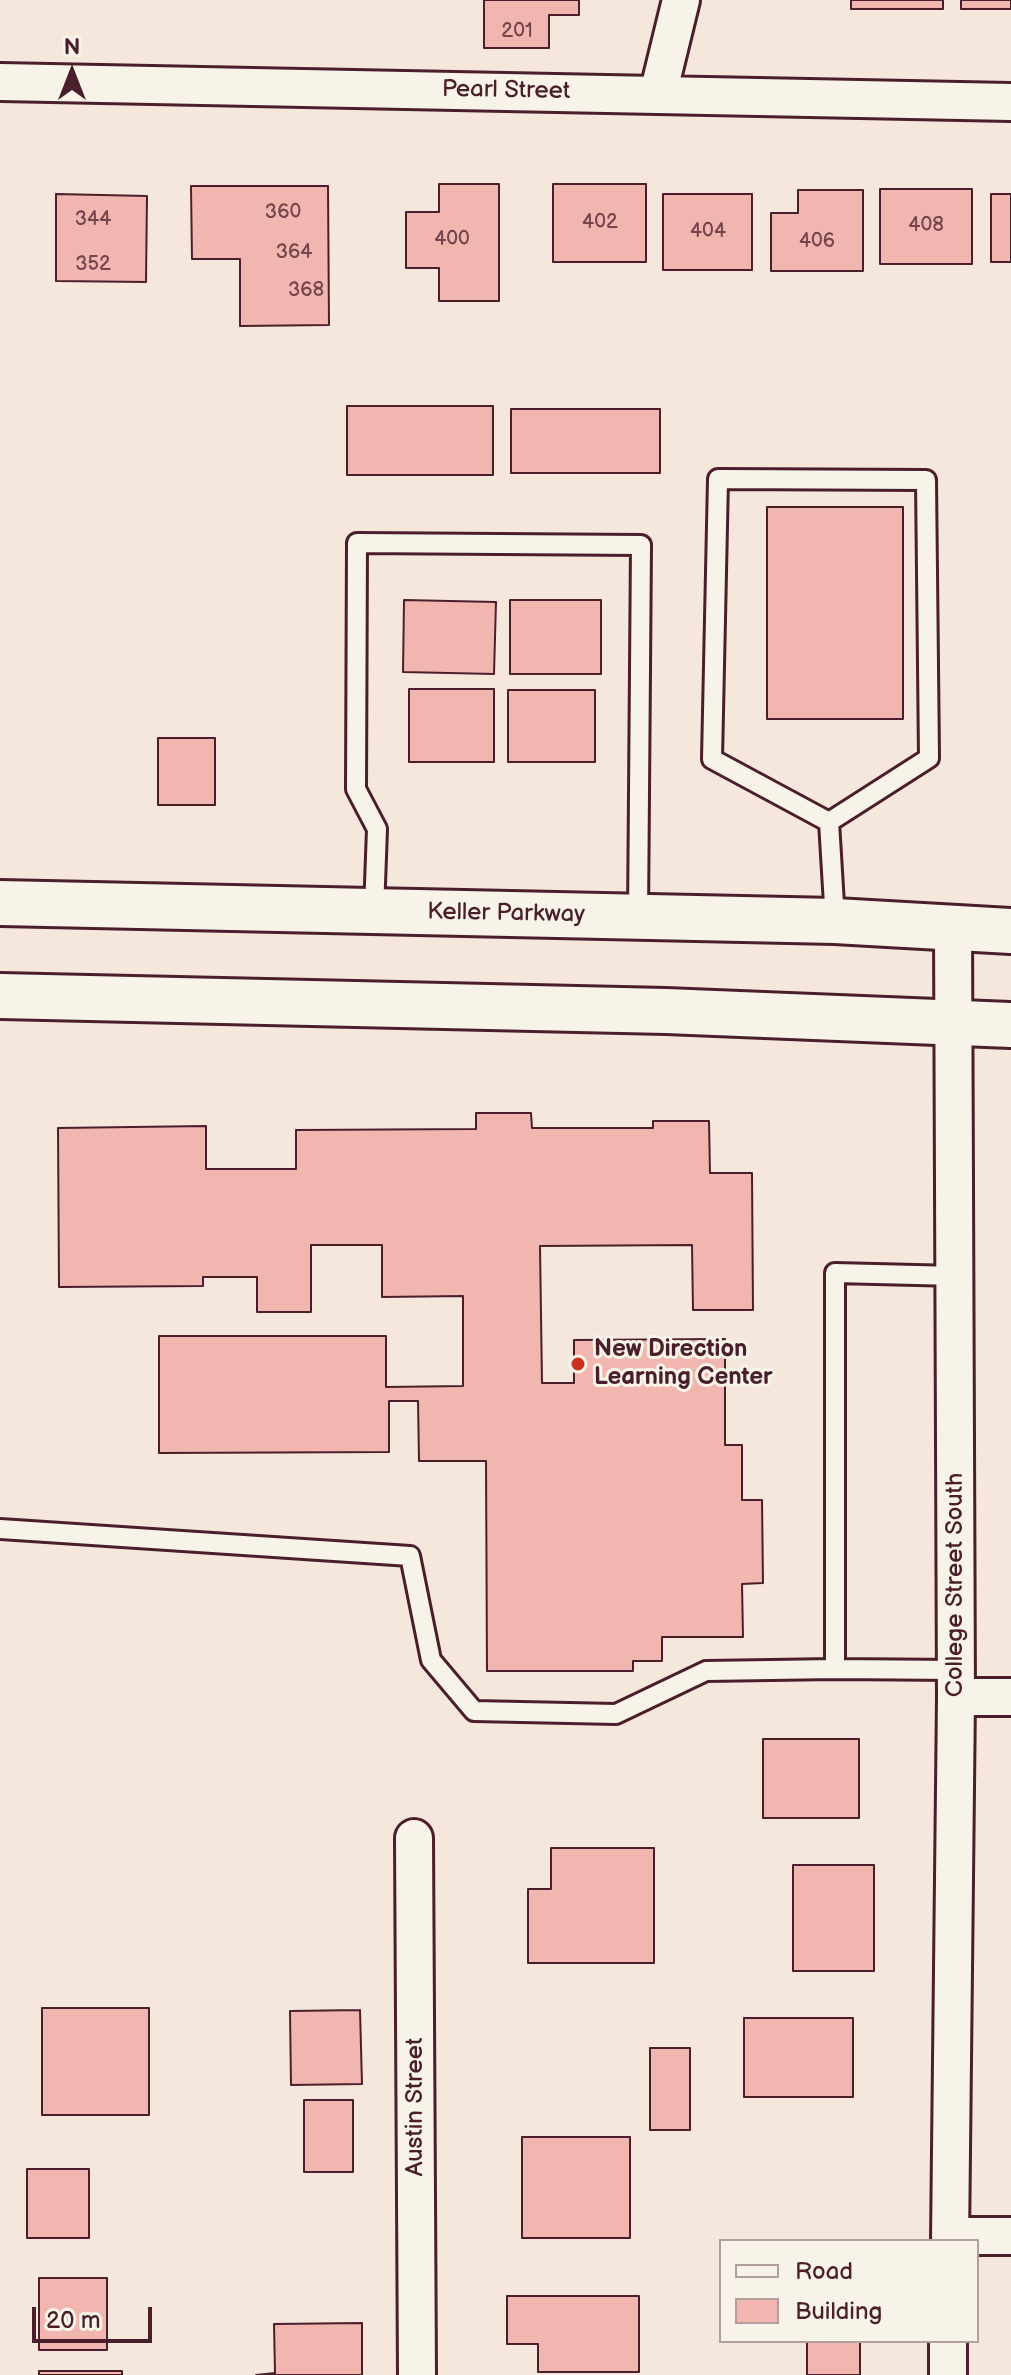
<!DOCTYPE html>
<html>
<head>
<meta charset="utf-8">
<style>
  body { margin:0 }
  #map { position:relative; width:1011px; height:2375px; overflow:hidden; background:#f6e7dd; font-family:"Balsamiq Sans",sans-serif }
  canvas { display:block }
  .legend { position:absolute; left:719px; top:2239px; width:260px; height:104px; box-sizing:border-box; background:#f7f3e8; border:2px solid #b29e9c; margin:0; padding:10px 14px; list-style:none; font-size:24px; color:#4a1f2b }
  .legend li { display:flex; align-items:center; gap:16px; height:40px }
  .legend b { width:40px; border:2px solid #b29e9c }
  .north { position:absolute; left:32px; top:32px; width:80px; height:80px; -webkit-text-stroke:6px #f7f3e8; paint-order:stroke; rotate:0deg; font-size:22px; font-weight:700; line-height:32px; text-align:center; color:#4a1f2b }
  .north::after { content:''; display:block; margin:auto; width:28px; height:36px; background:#4a1f2b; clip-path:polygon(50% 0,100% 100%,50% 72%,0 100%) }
  .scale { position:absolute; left:32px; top:2307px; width:120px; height:36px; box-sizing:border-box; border:4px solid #4a1f2b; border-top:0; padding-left:10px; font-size:24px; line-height:28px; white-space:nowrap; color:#4a1f2b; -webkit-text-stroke:6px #f7f3e8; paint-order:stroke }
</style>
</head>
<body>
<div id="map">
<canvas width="1011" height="2375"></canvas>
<ul class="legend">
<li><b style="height:10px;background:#f7f3e8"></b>Road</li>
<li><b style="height:22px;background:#f1b6b0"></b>Building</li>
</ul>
<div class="north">N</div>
<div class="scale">20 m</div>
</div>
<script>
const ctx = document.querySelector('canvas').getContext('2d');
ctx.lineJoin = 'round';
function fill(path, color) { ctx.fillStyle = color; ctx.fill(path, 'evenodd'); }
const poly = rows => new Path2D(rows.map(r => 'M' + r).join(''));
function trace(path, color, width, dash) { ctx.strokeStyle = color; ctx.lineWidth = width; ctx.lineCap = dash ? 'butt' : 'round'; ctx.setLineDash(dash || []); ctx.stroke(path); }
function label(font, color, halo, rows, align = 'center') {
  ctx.font = font + ' "Balsamiq Sans",sans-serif'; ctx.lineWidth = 6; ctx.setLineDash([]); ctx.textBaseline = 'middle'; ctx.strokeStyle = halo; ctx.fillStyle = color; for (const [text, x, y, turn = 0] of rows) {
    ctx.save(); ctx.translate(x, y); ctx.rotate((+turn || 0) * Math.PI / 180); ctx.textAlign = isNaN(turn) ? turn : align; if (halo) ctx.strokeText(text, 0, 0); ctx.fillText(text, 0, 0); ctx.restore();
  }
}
const building = poly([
  [484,0,579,0,579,15,549,15,549,48,484,48,484,0],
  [851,0,943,0,943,9,851,9,851,0],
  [961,0,1011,0,1011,9,961,9,961,0],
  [439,184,499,184,499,301,439,301,439,268,406,268,406,212,439,212,439,184],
  [553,184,646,184,646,262,553,262,553,184],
  [191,186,328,186,329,325,240,326,240,259,192,259,191,186],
  [880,189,972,189,972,264,880,264,880,189],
  [798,190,863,190,863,271,771,271,771,213,798,213,798,190],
  [56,194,147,196,146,282,56,281,56,194],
  [663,194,752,194,752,270,663,270,663,194],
  [991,194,1011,194,1011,262,991,262,991,194],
  [347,406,493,406,493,475,347,475,347,406],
  [511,409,660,409,660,473,511,473,511,409],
  [767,507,903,507,903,719,767,719,767,507],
  [404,600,496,602,494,674,403,672,404,600],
  [510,600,601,600,601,674,510,674,510,600],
  [409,689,494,689,494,762,409,762,409,689],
  [508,690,595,690,595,762,508,762,508,690],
  [158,738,215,738,215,805,158,805,158,738],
  [476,1113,531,1113,532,1128,653,1128,653,1121,709,1121,710,1173,752,1173,753,1310,693,1310,692,1245,540,1246,542,1383,574,1383,574,1340,725,1339,725,1445,742,1445,742,1500,762,1500,763,1583,742,1584,743,1637,662,1637,662,1661,633,1661,633,1671,487,1671,486,1461,419,1461,418,1401,389,1401,389,1452,159,1453,159,1336,386,1336,386,1387,463,1386,463,1296,382,1297,382,1245,311,1245,311,1312,257,1312,257,1277,203,1277,203,1286,59,1287,58,1128,206,1126,206,1169,296,1169,296,1130,476,1129,476,1113],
  [763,1739,859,1739,859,1818,763,1818,763,1739],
  [551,1848,654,1848,654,1963,528,1963,528,1889,551,1889,551,1848],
  [793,1865,874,1865,874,1971,793,1971,793,1865],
  [42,2008,149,2008,149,2115,42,2115,42,2008],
  [360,2010,362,2084,291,2085,290,2011,360,2010],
  [744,2018,853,2018,853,2097,744,2097,744,2018],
  [650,2048,690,2048,690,2130,650,2130,650,2048],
  [304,2100,353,2100,353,2172,304,2172,304,2100],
  [522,2137,630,2137,630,2238,522,2238,522,2137],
  [27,2169,89,2169,89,2238,27,2238,27,2169],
  [39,2278,107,2278,107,2350,39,2350,39,2278],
  [507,2296,639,2296,639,2372,538,2372,538,2344,507,2344,507,2296],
  [362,2323,362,2375,256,2375,275,2373,274,2324,362,2323],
  [807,2341,860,2341,860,2375,807,2375,807,2341],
  [39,2371,122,2371,122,2375,39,2375,39,2371]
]);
const lane = poly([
  [829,822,929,758,926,480,718,479,712,759,829,822,835,921],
  [374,911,377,829,356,789,357,543,641,545,638,917],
  [956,1276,835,1273,835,1669,956,1670],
  [0,1529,410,1556,431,1660,474,1711,616,1714,706,1671,835,1669]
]);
const street = poly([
  [0,82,1011,102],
  [658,94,681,0],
  [956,1697,1011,1697],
  [414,1838,417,2375],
  [950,2236,1011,2236],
  [950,2241,956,1697,953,928],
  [948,2375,948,2341]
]);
const primary = poly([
  [0,903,835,921,1011,931],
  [0,996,666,1011,1011,1025]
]);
const markers = [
  [578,1364,8,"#c8321e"]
];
const numberNames = [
  ["201",517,32],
  ["360",283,213],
  ["344",93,220],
  ["402",600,223],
  ["408",926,226],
  ["404",708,232],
  ["400",452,240],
  ["406",817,242],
  ["364",294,253],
  ["352",93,265],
  ["368",306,291]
];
const streetNames = [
  ["Pearl Street",506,91,1],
  ["Keller Parkway",506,914,1],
  ["College Street South",956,1585,-90],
  ["Austin Street",416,2107,-90]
];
const poiNames = [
  ["New Direction",594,1350],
  ["Learning Center",594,1378]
];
fill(building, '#f1b6b0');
trace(building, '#4a1f2b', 2);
trace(lane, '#4a1f2b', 24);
trace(street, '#4a1f2b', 42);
trace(primary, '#4a1f2b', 50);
trace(lane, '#f7f3e8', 18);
trace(street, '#f7f3e8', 36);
trace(primary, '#f7f3e8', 44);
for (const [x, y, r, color] of markers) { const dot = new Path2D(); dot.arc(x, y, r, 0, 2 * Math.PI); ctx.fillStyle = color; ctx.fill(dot); trace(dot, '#f7f3e8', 3); }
label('20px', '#74454c', null, numberNames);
label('24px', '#4a1f2b', '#f7f3e8', streetNames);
label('bold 24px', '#4a1f2b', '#f7f3e8', poiNames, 'left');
</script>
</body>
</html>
